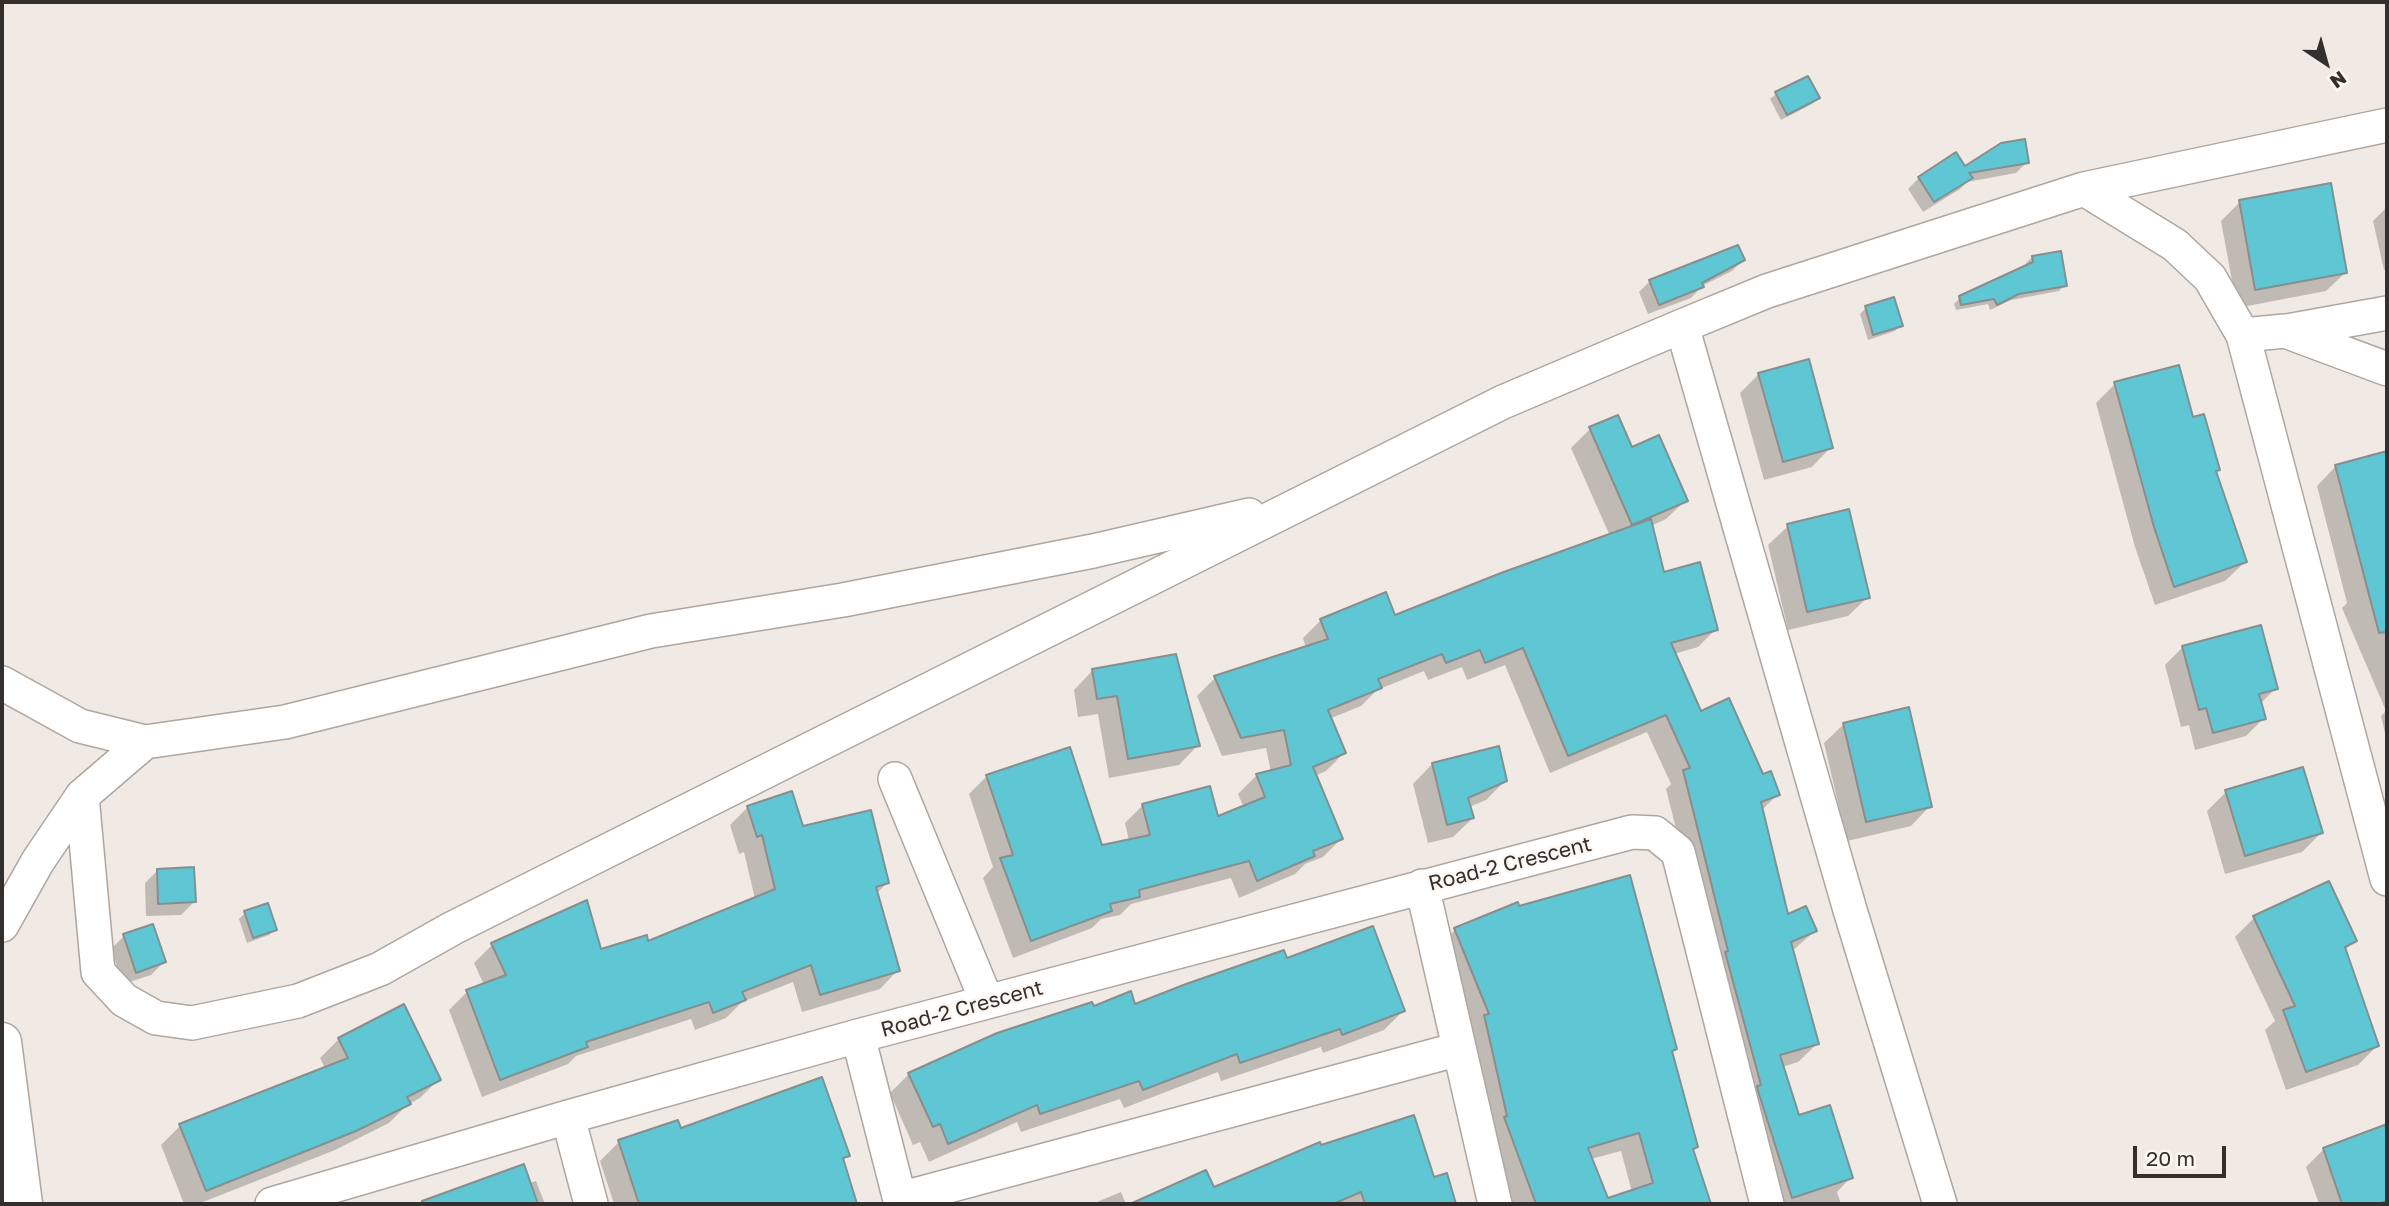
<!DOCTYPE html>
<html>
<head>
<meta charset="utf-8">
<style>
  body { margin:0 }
  #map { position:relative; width:2389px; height:1206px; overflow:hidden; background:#f1e9e3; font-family:"Golos Text",sans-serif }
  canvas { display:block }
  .frame { position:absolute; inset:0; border:4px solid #322f2d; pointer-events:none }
  .north { position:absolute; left:2291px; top:28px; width:70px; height:70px; -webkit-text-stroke:5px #fef6f0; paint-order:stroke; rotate:144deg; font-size:19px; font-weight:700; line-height:28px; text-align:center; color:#322f2d }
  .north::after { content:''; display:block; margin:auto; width:24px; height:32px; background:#322f2d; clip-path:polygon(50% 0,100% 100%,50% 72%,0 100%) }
  .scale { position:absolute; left:2133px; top:1146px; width:93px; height:32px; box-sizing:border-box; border:4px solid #322f2d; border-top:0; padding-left:9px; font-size:21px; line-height:24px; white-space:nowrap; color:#322f2d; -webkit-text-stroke:5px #fef6f0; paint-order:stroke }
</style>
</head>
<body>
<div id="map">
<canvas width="2389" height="1206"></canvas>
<div class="frame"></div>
<div class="north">N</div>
<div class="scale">20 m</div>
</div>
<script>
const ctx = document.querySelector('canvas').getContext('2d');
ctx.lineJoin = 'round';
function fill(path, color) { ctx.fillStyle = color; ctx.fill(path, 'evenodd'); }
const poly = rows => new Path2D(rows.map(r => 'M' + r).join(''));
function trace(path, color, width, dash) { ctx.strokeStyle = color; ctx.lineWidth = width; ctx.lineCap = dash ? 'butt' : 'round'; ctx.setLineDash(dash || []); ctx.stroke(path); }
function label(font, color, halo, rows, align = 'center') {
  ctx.font = font + ' "Golos Text",sans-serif'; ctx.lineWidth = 5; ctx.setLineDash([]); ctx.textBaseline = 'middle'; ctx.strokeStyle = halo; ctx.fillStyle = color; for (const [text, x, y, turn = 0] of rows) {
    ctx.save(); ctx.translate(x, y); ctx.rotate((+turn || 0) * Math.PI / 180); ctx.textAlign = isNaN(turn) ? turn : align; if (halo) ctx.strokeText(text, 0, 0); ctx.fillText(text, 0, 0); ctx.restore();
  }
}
const shadow = poly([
  [1776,94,1818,98,1812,104,1781,120,1770,99],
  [1956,154,1965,168,2027,162,2016,173,1967,182,1960,189,1923,212,1908,189,1919,178],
  [2240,202,2346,272,2326,291,2237,308,2221,221],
  [2387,207,2387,270,2384,270,2373,221],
  [2032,257,2065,285,2059,291,2011,300,1990,310,1988,304,1956,310,1954,304,1960,298,2027,267,2026,263],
  [1743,260,1732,271,1702,286,1691,298,1648,314,1639,292,1650,281],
  [1866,308,1901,325,1895,331,1868,340,1860,314],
  [1759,374,1831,447,1812,467,1764,480,1740,393],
  [2115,384,2192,419,2218,469,2215,473,2245,562,2225,581,2155,605,2135,547,2096,403],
  [1590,429,1631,449,1686,500,1666,519,1651,526,1663,574,1716,629,1698,647,1674,654,1700,713,1778,794,1761,811,1787,917,1815,931,1792,951,1817,1044,1798,1062,1782,1067,1798,1117,1851,1177,1837,1192,1841,1204,1771,1204,1666,789,1671,784,1647,732,1550,773,1505,665,1467,680,1462,667,1428,680,1424,671,1377,690,1361,706,1329,719,1344,753,1326,771,1315,776,1341,839,1323,857,1305,864,1295,874,1239,898,1231,878,1131,904,1120,915,1101,919,1092,928,1013,958,983,878,993,867,969,794,987,776,1101,847,1129,841,1125,823,1143,805,1217,819,1244,808,1238,794,1256,776,1271,772,1266,748,1222,756,1197,696,1215,678,1306,648,1303,638,1321,620,1394,617,1610,536,1571,448],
  [2387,453,2387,742,2381,716,2386,711,2342,608,2347,603,2317,486,2336,466],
  [1788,526,1868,597,1848,616,1788,630,1768,545],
  [2183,647,2276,688,2260,704,2264,718,2246,736,2195,750,2189,725,2181,727,2165,665],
  [1093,670,1198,745,1179,765,1109,778,1098,714,1078,717,1074,690],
  [1844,724,1930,806,1911,826,1847,841,1824,743],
  [1432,764,1505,781,1486,800,1469,807,1473,818,1453,837,1428,843,1413,784],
  [2226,792,2321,833,2302,852,2225,874,2207,811],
  [748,807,802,828,887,883,876,894,898,970,880,989,802,1012,793,982,742,1002,726,1018,695,1030,691,1019,576,1056,568,1064,482,1097,449,1010,467,992,484,985,474,963,492,945,586,903,599,951,647,943,755,899,744,852,739,854,730,825],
  [157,871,194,902,181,915,146,916,145,883],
  [245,913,275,929,269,935,247,943,239,919],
  [2254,918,2355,941,2344,951,2377,1046,2358,1065,2286,1090,2265,1030,2275,1021,2235,937],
  [1455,930,1675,1049,1671,1053,1696,1147,1692,1151,1709,1204,1511,1204,1487,1137,1437,948],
  [1621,1151,1632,1192,1607,1200,1591,1159],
  [124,936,164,962,151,975,123,984,111,949],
  [1286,961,1403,1011,1384,1030,1323,1053,1321,1047,1221,1081,1218,1072,1124,1108,1120,1099,1021,1132,1017,1122,929,1162,920,1142,913,1145,890,1093,909,1074,1093,1008,1134,1006],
  [339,1039,439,1079,420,1098,407,1105,389,1123,335,1150,198,1204,184,1204,161,1145,180,1126,325,1068,320,1058],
  [2387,1126,2387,1204,2319,1204,2306,1167,2324,1149],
  [680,1130,848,1155,842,1161,855,1204,614,1204,600,1161,619,1142],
  [1205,1172,1213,1190,1433,1179,1454,1203,1134,1204],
  [536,1181,545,1204,425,1204,459,1189,529,1183],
  [1121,1192,1126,1204,1092,1204]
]);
const building = poly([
  [1808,76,1820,98,1787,115,1775,92,1808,76],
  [2025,139,2029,163,1969,173,1973,178,1934,202,1918,177,1956,152,1965,166,2001,143,2025,139],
  [2331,183,2347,273,2255,290,2239,200,2331,183],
  [1738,245,1745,260,1702,283,1704,287,1659,305,1649,280,1738,245],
  [2061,251,2067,286,2019,294,1997,305,1994,299,1961,305,1959,296,2033,262,2032,256,2061,251],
  [1894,297,1903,326,1873,335,1865,306,1894,297],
  [1809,359,1833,448,1783,462,1758,373,1809,359],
  [2179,365,2193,417,2204,414,2220,470,2216,471,2247,562,2174,587,2154,527,2114,382,2179,365],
  [1618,415,1632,447,1659,435,1688,501,1632,525,1589,427,1618,415],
  [2387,451,2387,632,2379,633,2335,465,2387,451],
  [1849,509,1870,598,1807,612,1787,524,1849,509],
  [1651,519,1664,572,1700,562,1718,630,1671,643,1701,711,1729,698,1763,774,1771,771,1780,795,1761,802,1788,914,1806,906,1817,931,1791,942,1819,1044,1780,1055,1799,1115,1830,1105,1853,1178,1792,1198,1758,1091,1757,1086,1761,1085,1725,952,1728,951,1683,770,1690,768,1666,715,1568,756,1523,648,1485,663,1480,650,1446,663,1442,654,1378,679,1382,688,1328,710,1346,753,1313,767,1343,839,1313,851,1315,856,1257,881,1249,861,1139,890,1140,897,1110,904,1112,911,1031,941,1000,858,1013,855,986,775,1070,747,1102,845,1150,835,1142,804,1210,786,1218,816,1265,797,1256,774,1291,765,1284,730,1241,738,1214,676,1328,639,1320,619,1386,592,1395,615,1501,573,1651,519],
  [2261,625,2278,689,2259,694,2266,719,2213,733,2206,708,2199,710,2182,646,2261,625],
  [1176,654,1200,746,1128,759,1117,696,1097,699,1092,669,1176,654],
  [1909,707,1932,807,1866,822,1843,723,1909,707],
  [1499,746,1507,781,1468,798,1474,818,1447,825,1432,763,1499,746],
  [2303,767,2323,833,2245,856,2225,790,2303,767],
  [792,791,803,826,871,810,889,883,876,887,900,971,820,995,811,965,742,992,746,1000,713,1013,709,1002,586,1042,588,1047,500,1080,466,990,506,975,491,943,587,900,601,949,647,935,648,941,775,889,762,835,757,837,747,806,792,791],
  [194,867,196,902,158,904,157,869,194,867],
  [1630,875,1677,1049,1672,1051,1698,1147,1693,1149,1711,1204,1536,1204,1504,1117,1507,1116,1484,1015,1489,1014,1454,928,1518,902,1519,906,1630,875],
  [1639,1133,1653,1183,1608,1198,1588,1148,1639,1133],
  [2329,881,2357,941,2345,947,2379,1046,2306,1072,2283,1010,2295,1006,2253,916,2329,881],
  [268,903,277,930,253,938,244,911,268,903],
  [153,924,166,962,136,973,123,934,153,924],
  [1373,926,1405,1011,1342,1035,1340,1029,1240,1063,1237,1054,1143,1090,1139,1081,1040,1114,1037,1105,948,1144,940,1124,933,1127,908,1073,997,1033,1092,1002,1094,1006,1131,991,1135,1004,1186,984,1284,950,1287,958,1373,926],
  [404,1004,441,1080,407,1097,411,1104,356,1131,206,1191,179,1124,348,1058,338,1038,404,1004],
  [822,1077,850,1156,843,1158,857,1204,639,1204,618,1140,678,1120,681,1128,822,1077],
  [1414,1115,1434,1177,1447,1173,1456,1204,1365,1204,1361,1192,1333,1204,1130,1204,1206,1170,1214,1187,1320,1142,1321,1145,1414,1115],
  [2387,1124,2387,1201,2377,1204,2342,1204,2323,1148,2387,1124],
  [524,1164,538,1204,422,1204,422,1201,524,1164]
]);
const minor = poly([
  [2084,189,2175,245,2210,278,2243,335,2285,331,2387,369],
  [1682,326,1850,910,1940,1204],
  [2287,331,2387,313],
  [2243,335,2387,879],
  [2,683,80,726,145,742],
  [895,779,987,1002],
  [82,796,98,972,124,1000,156,1018,192,1023,298,1001,380,969,453,928,1503,402,1682,326,1767,291,2084,189,2387,125],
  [1422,886,1495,1204],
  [2,925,38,861,82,796,145,742,285,722,651,631,843,600,1093,551,1249,515],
  [858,1036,901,1204],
  [568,1117,591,1204],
  [900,1199,1459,1049],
  [272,1204,568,1117,858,1036,1632,832,1655,833,1678,852,1767,1204]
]);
const major = poly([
  [2,1042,23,1204]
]);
const streetNames = [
  ["Road-2 Crescent",1510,864,-14],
  ["Road-2 Crescent",962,1009,-15]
];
fill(shadow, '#0003');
fill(building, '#5fc6d3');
trace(building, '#858f90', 2);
trace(minor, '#ada6a1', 36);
trace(major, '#ada6a1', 41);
trace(minor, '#fff', 33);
trace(major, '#fff', 38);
label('21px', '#322f2d', '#fef6f0', streetNames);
</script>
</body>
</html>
